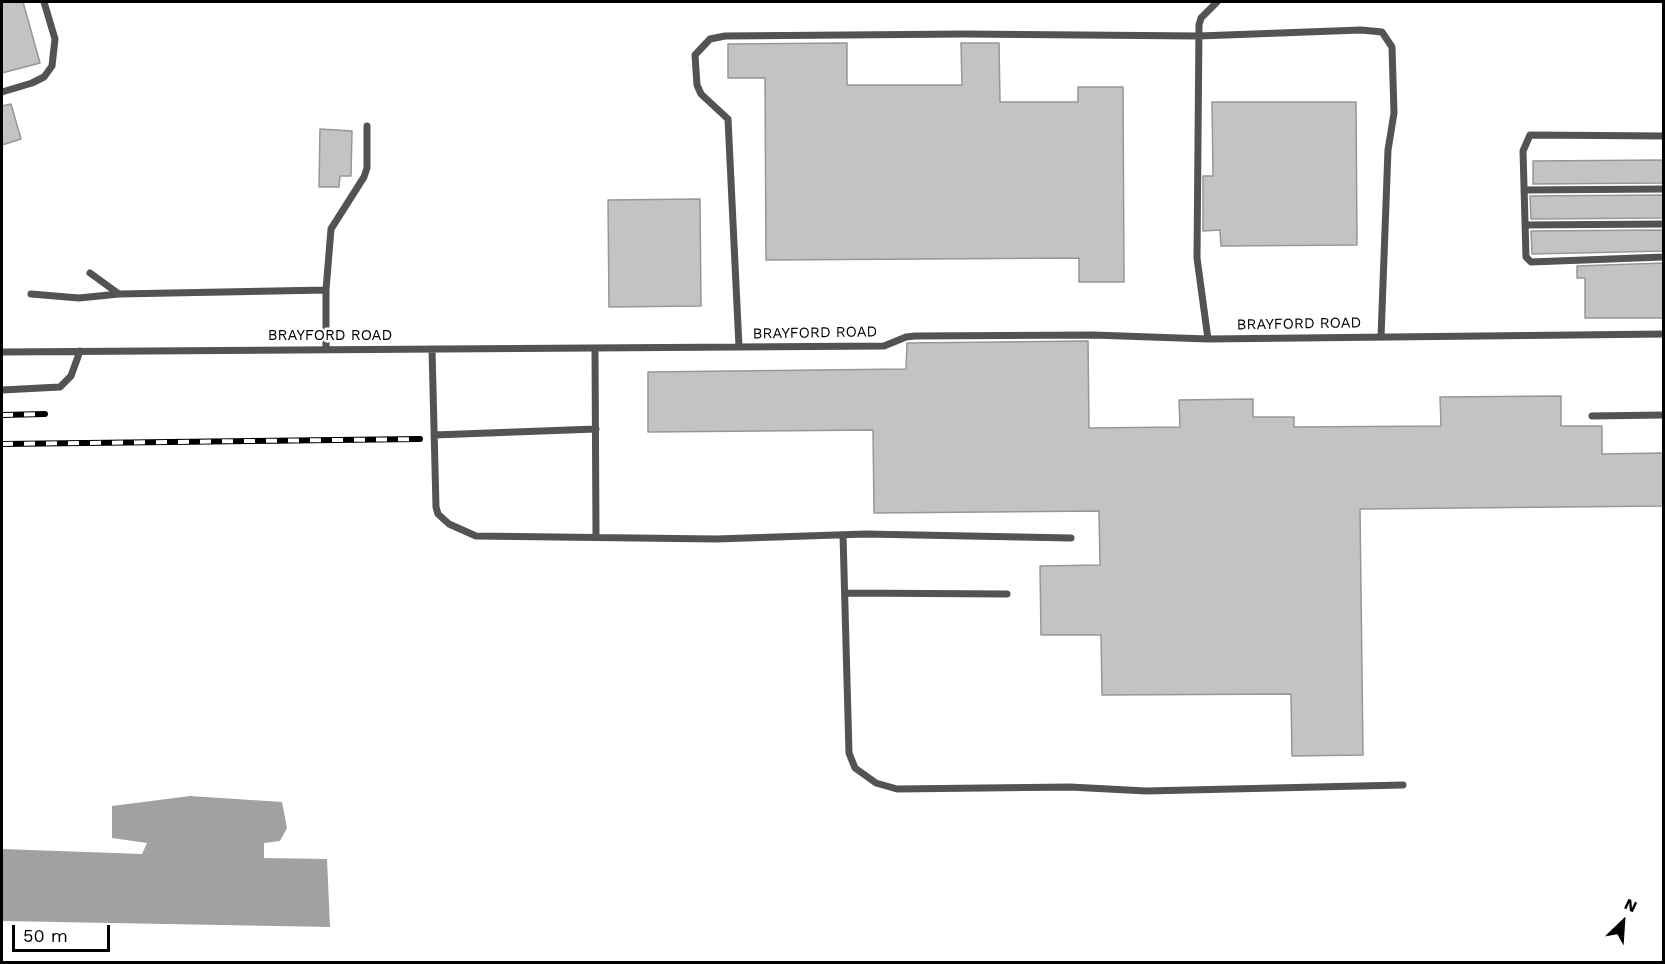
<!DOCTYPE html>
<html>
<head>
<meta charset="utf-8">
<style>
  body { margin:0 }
  #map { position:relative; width:1665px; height:964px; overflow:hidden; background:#fff; font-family:"Work Sans",sans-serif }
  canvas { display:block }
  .frame { position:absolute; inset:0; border:3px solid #000; pointer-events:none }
  .north { position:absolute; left:1593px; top:892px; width:60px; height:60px; -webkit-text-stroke:4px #fff; paint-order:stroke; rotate:25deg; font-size:16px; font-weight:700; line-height:24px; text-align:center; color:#000 }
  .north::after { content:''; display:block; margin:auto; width:21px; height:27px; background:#000; clip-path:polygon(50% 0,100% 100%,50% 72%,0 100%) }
  .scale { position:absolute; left:12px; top:925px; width:98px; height:27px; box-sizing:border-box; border:3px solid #000; border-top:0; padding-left:8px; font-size:18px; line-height:21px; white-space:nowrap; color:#000; -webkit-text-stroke:4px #fff; paint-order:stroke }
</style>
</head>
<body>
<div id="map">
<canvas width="1665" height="964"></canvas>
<div class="frame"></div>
<div class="north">N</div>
<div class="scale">50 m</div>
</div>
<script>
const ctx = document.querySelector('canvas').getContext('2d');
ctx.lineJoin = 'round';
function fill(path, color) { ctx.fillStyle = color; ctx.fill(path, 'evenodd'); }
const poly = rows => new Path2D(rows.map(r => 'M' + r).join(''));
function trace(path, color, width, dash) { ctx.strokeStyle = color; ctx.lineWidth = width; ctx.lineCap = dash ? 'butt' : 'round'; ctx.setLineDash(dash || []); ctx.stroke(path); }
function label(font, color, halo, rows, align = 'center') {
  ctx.font = font + ' "Work Sans",sans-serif'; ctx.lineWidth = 5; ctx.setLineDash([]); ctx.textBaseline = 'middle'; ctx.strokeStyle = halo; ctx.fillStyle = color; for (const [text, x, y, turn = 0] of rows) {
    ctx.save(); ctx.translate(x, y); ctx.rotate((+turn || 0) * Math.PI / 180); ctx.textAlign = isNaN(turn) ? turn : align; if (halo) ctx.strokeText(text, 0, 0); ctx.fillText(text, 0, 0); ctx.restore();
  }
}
const water = poly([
  [190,796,282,802,287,828,280,841,264,843,264,858,327,859,330,927,2,921,2,849,142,854,147,843,112,838,112,806]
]);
const building = poly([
  [2,2,23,2,40,63,2,73,2,2],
  [847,43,847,85,962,85,961,43,999,43,1000,102,1078,102,1078,87,1123,87,1124,282,1079,282,1079,258,766,260,765,78,728,78,728,44,847,43],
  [1212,102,1356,102,1357,245,1221,246,1220,230,1203,231,1203,176,1213,176,1212,102],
  [11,104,21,139,2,145,2,106,11,104],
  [320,129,352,131,351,176,340,176,339,187,319,187,320,129],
  [1664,160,1664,183,1533,184,1533,161,1664,160],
  [1664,195,1664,218,1531,219,1530,196,1664,195],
  [700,199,701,306,609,307,608,200,700,199],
  [1664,230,1664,251,1532,254,1531,231,1664,230],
  [1664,263,1664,318,1585,318,1585,278,1577,278,1577,266,1664,263],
  [1088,341,1089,428,1180,427,1179,400,1253,399,1253,417,1294,417,1294,427,1441,426,1440,397,1561,396,1561,426,1602,426,1602,454,1664,453,1664,506,1360,509,1363,755,1292,756,1291,694,1102,695,1101,635,1041,635,1040,566,1100,565,1099,511,874,513,873,430,648,432,648,372,906,369,907,343,1088,341]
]);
const lane = poly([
  [2,92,32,83,44,77,52,66,55,39,44,2],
  [1664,136,1530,135,1523,151,1526,257,1531,262,1664,257],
  [1524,190,1664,189],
  [1525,225,1664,224],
  [90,273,119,294,326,290],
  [31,294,79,298,119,294],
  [1208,339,1197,258,1199,25,1201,18,1217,2],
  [739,347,728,119,701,94,697,85,695,55,710,39,725,36,964,34,1199,36,1361,30,1382,32,1392,47,1394,113,1388,150,1381,337],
  [432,349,436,507,438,514,449,524,476,536,716,539,866,534,1071,538],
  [595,349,596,536],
  [326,350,326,290,331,229,364,177,367,168,367,126],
  [2,352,884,346,906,337,915,336,1093,335,1208,339,1664,334],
  [2,390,60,387,71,376,80,351],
  [1592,416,1664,415],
  [434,435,596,429],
  [843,535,849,753,855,768,876,783,897,789,1070,787,1146,791,1403,785],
  [845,593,1007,594]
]);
const rail = poly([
  [2,415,45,414],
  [2,444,420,439]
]);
const streetNames = [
  ["BRAYFORD ROAD",1299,324,-1],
  ["BRAYFORD ROAD",815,333,-1],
  ["BRAYFORD ROAD",330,336]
];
fill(water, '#a1a1a1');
fill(building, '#c3c3c3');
trace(building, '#979797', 1.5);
trace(lane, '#535353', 7);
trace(rail, '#000', 6);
trace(rail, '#fff', 4, [11]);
label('15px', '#000', '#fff', streetNames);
</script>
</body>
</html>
